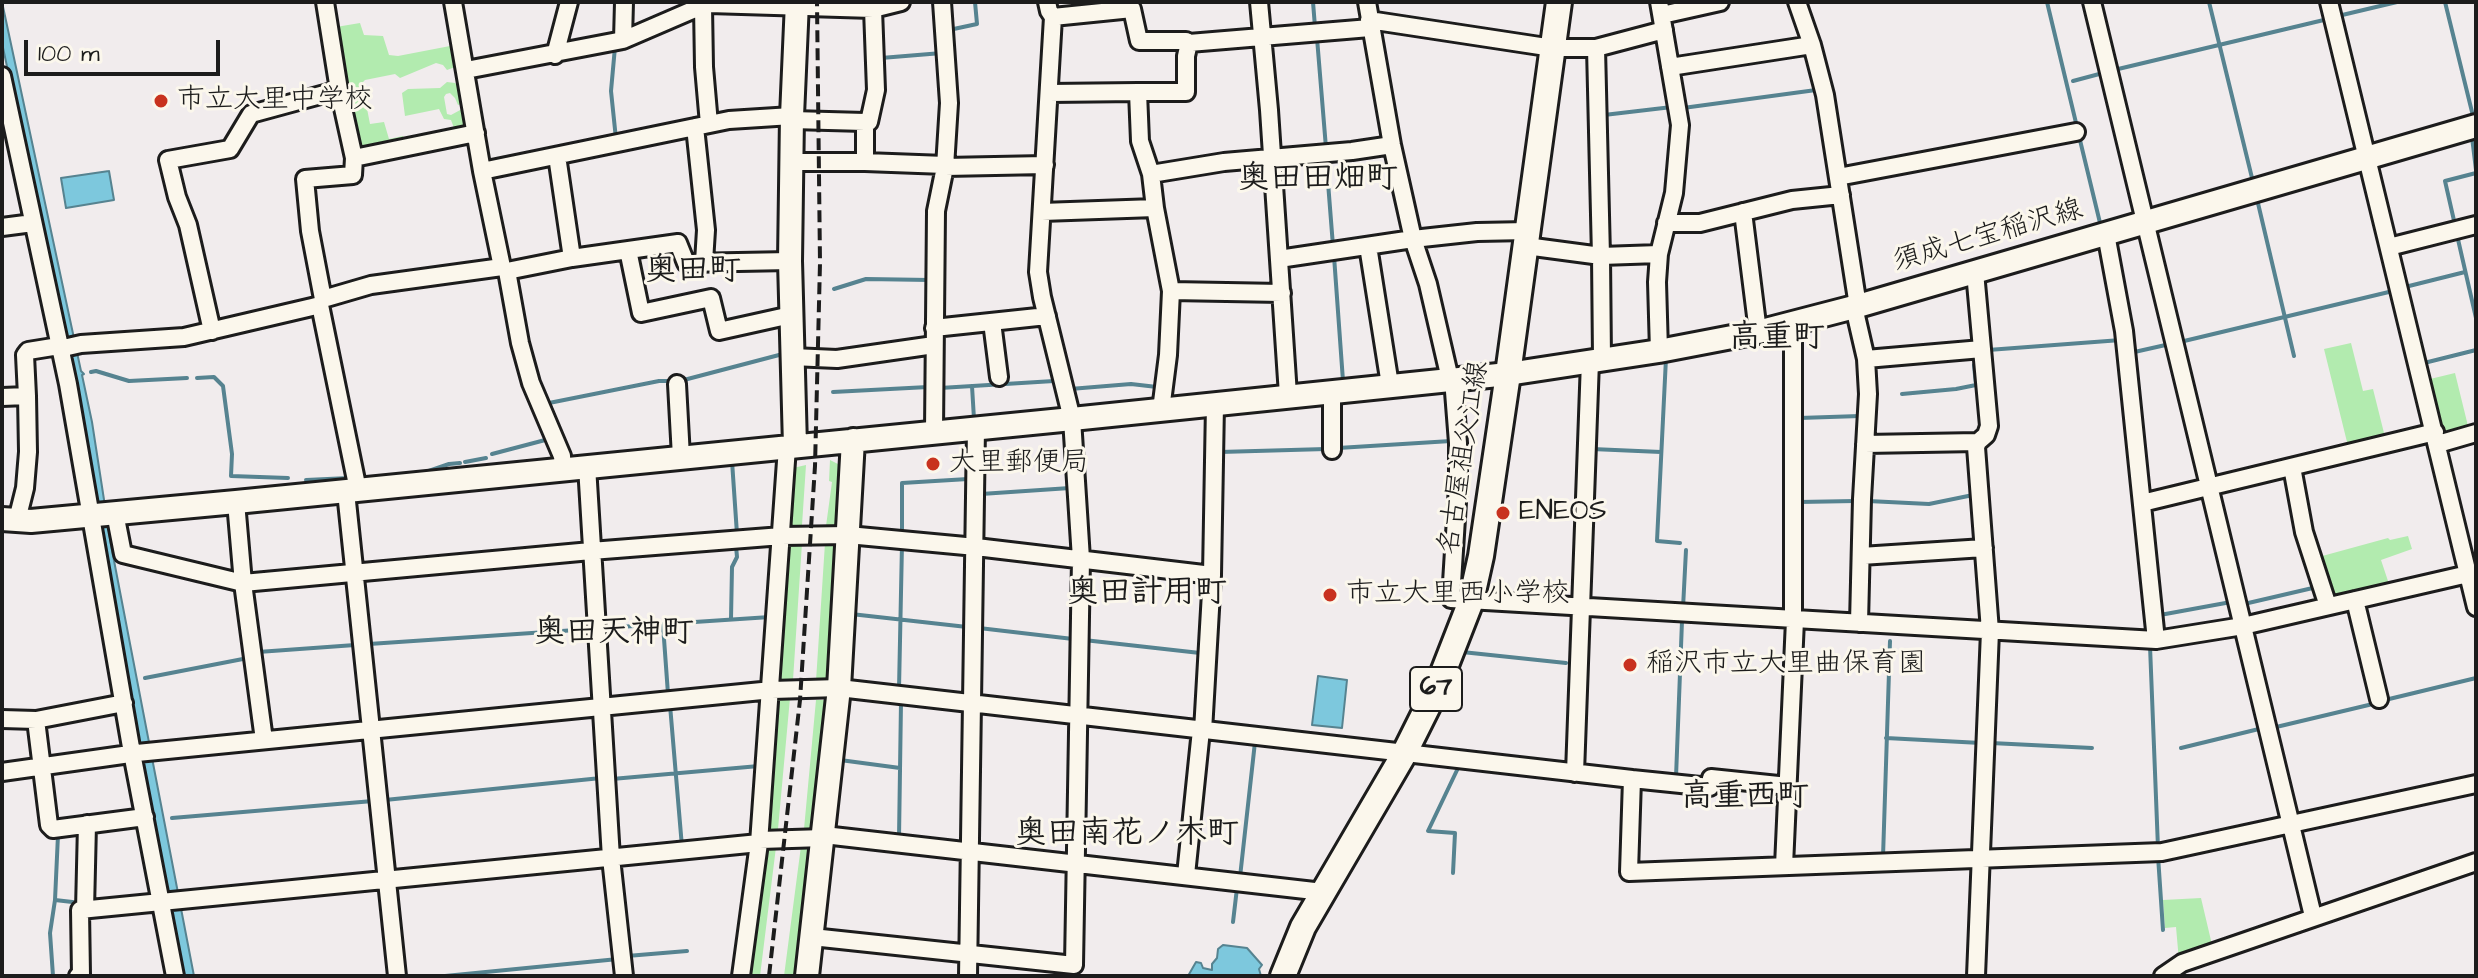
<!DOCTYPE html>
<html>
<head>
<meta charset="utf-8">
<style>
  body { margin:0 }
  #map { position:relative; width:2478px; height:978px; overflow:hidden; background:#f1eced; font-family:"Architects Daughter",sans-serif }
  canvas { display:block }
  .frame { position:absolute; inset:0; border:4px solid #1c1c1c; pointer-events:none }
  .scale { position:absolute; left:24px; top:40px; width:196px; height:36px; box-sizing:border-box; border:4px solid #1c1c1c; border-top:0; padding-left:10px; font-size:24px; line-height:28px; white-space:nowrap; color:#1c1c1c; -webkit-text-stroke:6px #fbf7ec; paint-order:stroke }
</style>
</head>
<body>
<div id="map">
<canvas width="2478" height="978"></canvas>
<div class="frame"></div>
<div class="scale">100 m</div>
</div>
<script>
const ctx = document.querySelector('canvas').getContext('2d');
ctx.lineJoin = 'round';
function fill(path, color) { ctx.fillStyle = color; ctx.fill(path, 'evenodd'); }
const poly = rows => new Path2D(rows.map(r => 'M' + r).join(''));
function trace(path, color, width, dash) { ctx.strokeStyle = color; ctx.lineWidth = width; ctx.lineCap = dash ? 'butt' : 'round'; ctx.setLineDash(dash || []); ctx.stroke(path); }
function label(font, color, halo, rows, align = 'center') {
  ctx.font = font + ' "Architects Daughter","Klee One",sans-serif'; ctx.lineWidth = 6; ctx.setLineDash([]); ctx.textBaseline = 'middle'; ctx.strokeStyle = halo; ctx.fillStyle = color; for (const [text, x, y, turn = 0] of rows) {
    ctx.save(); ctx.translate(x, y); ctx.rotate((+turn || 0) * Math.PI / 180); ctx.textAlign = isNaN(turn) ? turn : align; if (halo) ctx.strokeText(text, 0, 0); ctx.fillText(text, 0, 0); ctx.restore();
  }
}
const green = poly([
  [360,23,364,35,383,36,389,55,398,56,450,46,453,50,455,67,447,70,443,65,436,63,400,78,395,74,365,80,362,83,370,124,384,122,389,139,403,136,405,142,359,149,346,69,343,68,336,27],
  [447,82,455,83,460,88,463,103,458,105,455,98,450,93,446,94,444,97,447,114,451,115,462,109,466,126,454,128,451,120,444,119,439,109,405,116,402,93,408,89,440,88],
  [2351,343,2363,391,2373,389,2385,437,2348,446,2324,349],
  [2455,373,2468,426,2441,433,2426,380],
  [830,460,842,466,839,526,826,526,832,482,829,481],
  [806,465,802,525,790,525,793,468],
  [2408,536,2412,549,2381,560,2390,587,2329,601,2315,558,2388,538,2390,540],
  [838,542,829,682,816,681,825,543],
  [802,543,793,680,778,680,782,619,785,619,786,613,782,612,787,544],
  [776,698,790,698,778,829,767,829],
  [816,700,826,700,814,829,804,829],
  [801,846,813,850,803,936,799,937,799,941,802,942,798,976,784,976],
  [776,847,760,976,746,976,762,848],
  [2201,898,2213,949,2179,961,2176,927,2165,928,2163,900]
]);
const water = poly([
  [2,2,81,371,84,374,82,375,92,422,111,545,194,976,183,976,112,605,73,376,2,43,2,2],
  [109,171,114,200,66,208,61,178,109,171],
  [1318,676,1347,680,1342,728,1312,725,1318,676],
  [1223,945,1247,948,1262,965,1259,969,1261,976,1188,976,1196,962,1201,963,1203,968,1212,970,1212,964,1217,958,1218,949,1223,945]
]);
const stream = poly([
  [1313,2,1315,27],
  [2047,2,2077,127],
  [2209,2,2253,182],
  [2445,2,2473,116],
  [2338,16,2397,2],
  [949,30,977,24,975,2],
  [1314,38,1317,38,1326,148],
  [615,47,611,91,616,139],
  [881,58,942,53],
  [2114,70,2328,19],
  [2073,81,2103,73],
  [1683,108,1816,90],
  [1604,115,1672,107],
  [2,129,3,129],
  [2079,136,2101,227],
  [2472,137,2476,170],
  [1326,157,1333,246],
  [2257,199,2294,356],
  [2455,225,2445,181,2476,173],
  [2457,235,2476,318],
  [1334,256,1343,381],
  [2405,287,2465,272],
  [834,289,866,279,930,280],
  [2180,342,2393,291],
  [1988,350,2121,340],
  [2130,353,2170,344,2169,342],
  [1666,358,1657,541,1680,543],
  [2424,363,2476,350],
  [91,372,96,371,129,381,187,378],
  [197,378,214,377,223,386,232,454,231,476,288,478],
  [680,381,779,355],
  [972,386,974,419],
  [940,388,1054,381],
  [1070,389,1131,384,1157,387],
  [833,392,928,387,928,384],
  [1902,394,1956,389,1976,385,1974,365],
  [1799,418,1860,416],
  [561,434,549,403,659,381,672,381],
  [1338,448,1451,441],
  [1592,449,1661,452],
  [1220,452,1326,449],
  [492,454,549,439],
  [732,461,737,534],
  [465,462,486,458],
  [420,474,449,464,460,463],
  [306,480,349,478],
  [981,494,1070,488],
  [1868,501,1929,504,1973,495],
  [1799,502,1855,501],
  [902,531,902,483,968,479],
  [2244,604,2317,587],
  [1683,608,1686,550],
  [851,614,967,627],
  [2160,615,2231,602],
  [731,619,732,567,737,557,736,546],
  [663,625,668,694],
  [604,628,770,617],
  [979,628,1073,639],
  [1084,640,1200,653],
  [369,644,591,629],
  [2150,646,2158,848],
  [258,652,355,645],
  [1462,652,1566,663],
  [145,678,248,658],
  [899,689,902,544],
  [2385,700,2476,678],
  [670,705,682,847],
  [2272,728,2377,703],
  [1886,738,1981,743],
  [1991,743,2092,748],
  [2181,748,2263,728],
  [840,760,900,768],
  [1676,777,1682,621],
  [612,779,759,766],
  [385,800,601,778],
  [172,818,373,801],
  [899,838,901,702],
  [2158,856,2163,930],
  [1883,857,1890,641],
  [1453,873,1455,833,1428,831,1459,766],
  [1240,877,1255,742],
  [55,900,81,903],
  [1233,922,1237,888],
  [627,956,687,951],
  [53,976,50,933,55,900,58,835],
  [445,976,618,959]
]);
const street = poly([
  [453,2,482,171,502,267,507,271,520,343,531,383,562,456,563,469],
  [1259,2,1269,110,1288,395],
  [1367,2,1392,145,1413,239,1428,284,1450,379],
  [1659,2,1680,125,1674,193,1659,254,1657,282,1659,351],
  [1797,2,1812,45,1825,95,1858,306],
  [2092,2,2313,916],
  [2329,2,2476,607],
  [709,4,873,9,901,2],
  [703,6,704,67,709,124],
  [1662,15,1720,2],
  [1053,17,1132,9,1139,41,1186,41,1189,43],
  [1369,20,1553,48,1596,48,1664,30],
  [623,40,709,3],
  [1596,48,1601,256,1659,254],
  [555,55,569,2],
  [1670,67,1812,45],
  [466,70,623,40,624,2],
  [2,76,68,384,132,753,175,976],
  [1138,92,1186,92,1186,56,1189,43,1370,28],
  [1049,93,1138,92,1140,141,1151,174],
  [792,120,865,122],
  [695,127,706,230,704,262],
  [557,156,572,258],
  [354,158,476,133],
  [792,162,865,162,945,165],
  [865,162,865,122,869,122,876,90,873,9],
  [945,167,1045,165],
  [482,171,729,120,792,116],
  [1838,177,2076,132],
  [1155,208,1151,174,1224,162,1352,151,1392,145],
  [1042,212,1155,208,1171,291,1168,355,1161,410],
  [1743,212,1758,332],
  [1666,223,1700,223,1792,200,1841,195],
  [2,227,33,223],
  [2106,234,2124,331,2156,640],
  [1368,246,1390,385],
  [1526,246,1601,256,1602,359],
  [2389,247,2476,225],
  [628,250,641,313,711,298,719,331,791,315],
  [1279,259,1413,239,1477,232,1528,231],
  [507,271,572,258,678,243,686,263,790,261],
  [1975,272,1989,426,1986,435,1978,442,1976,447,1990,631,1976,976],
  [1171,291,1282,293],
  [323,299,310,231,305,179,353,175,354,158,339,90],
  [320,305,358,490],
  [1854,307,1866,359,1868,394,1862,499,1859,623],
  [992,322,999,377],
  [1793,323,1793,619],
  [934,328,1047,316],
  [212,331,188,225,177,197,168,160,230,149,251,114,339,90,325,2],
  [59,349,81,344,184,337,312,307,320,305,323,299,371,285,502,267],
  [792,357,837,359,934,345],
  [1866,359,1982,349],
  [1453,379,1458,443,1458,486,1451,599,2156,640,2243,626,2468,574],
  [677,384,681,457],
  [1332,391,1332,450],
  [2,397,27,396,25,355,28,351,59,346],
  [934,432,936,211,945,167,949,103,942,2],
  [1865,444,1978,442],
  [2438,444,2476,433],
  [587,466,611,858,624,976],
  [2292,467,2304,532,2328,606],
  [346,492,397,976],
  [236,502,243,583,264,740],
  [2142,503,2435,432],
  [115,513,123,554,243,583,591,551,782,536,848,535,976,547,1212,575],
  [17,520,25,488,28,452,27,396],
  [1861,556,1984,548],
  [2355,600,2379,699],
  [2,719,36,720,124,703],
  [36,720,49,825,53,829,145,817],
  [1203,731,1212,575,1215,404],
  [2,772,137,753,772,690,839,688,1632,779,1629,872,2162,852,2476,784],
  [1575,773,1590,361],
  [1632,779,1710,787,1711,778,1788,786],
  [824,835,1323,892],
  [760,840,824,838],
  [1784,866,1795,620],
  [1186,875,1201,730],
  [85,910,87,824],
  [812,937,1074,965,1081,559,1072,419,1042,297,1038,272,1053,17,1049,11,1047,2],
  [78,976,81,975,80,910,759,843],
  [741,976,759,843,787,447],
  [968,976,976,428],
  [2163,976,2182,963,2476,862]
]);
const secondary = poly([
  [795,446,790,261,792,116,797,2],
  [2,519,31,521,236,502,1072,419,1508,374,1659,351,1758,332,1858,306,2476,126],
  [807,976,839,688,853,440]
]);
const primary = poly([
  [1283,976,1303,927,1404,754,1437,688,1471,601,1481,556,1508,374,1559,2]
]);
const rail = poly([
  [769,976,800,700,815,466,820,263,817,2]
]);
const markers = [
  [161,101,8,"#c8321e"],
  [933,464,8,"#c8321e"],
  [1503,513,8,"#c8321e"],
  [1330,595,8,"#c8321e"],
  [1630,665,8,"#c8321e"]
];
const shields = [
  [1436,689,52]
];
const shieldNames = [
  ["67",1436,689]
];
const poiNames = [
  ["市立大里中学校",177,101],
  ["大里郵便局",949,464],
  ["ENEOS",1519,513],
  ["市立大里西小学校",1346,595],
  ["稲沢市立大里曲保育園",1646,665]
];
const streetNames = [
  ["須成七宝稲沢線",1988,237,-16],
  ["名古屋祖父江線",1465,458,-81]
];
const quarterNames = [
  ["奥田田畑町",1318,180],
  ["奥田町",693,272],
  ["高重町",1777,339],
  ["奥田計用町",1147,594],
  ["奥田天神町",614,634],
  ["高重西町",1745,798],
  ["奥田南花ノ木町",1127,835]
];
fill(green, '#b2ebaf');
fill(water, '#7dc8dd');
trace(water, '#568390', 2);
trace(stream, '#568390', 4);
trace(street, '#1c1c1c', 22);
trace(secondary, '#1c1c1c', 28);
trace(primary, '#1c1c1c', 30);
trace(street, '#fbf7ec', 16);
trace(secondary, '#fbf7ec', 22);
trace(primary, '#fbf7ec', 24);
trace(rail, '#1c1c1c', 4, [12, 6]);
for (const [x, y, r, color] of markers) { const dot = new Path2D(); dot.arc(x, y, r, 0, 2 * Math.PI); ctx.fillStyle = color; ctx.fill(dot); trace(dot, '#fbf7ec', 3); }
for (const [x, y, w] of shields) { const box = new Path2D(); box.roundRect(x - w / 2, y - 22, w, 44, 6); ctx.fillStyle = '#fbf7ec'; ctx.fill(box); trace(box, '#1c1c1c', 2); }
label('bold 26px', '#1c1c1c', null, shieldNames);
label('28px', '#1c1c1c', '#fbf7ec', poiNames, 'left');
label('28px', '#1c1c1c', '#fbf7ec', streetNames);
label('bold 32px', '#1c1c1c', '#fbf7ec', quarterNames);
</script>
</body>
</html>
